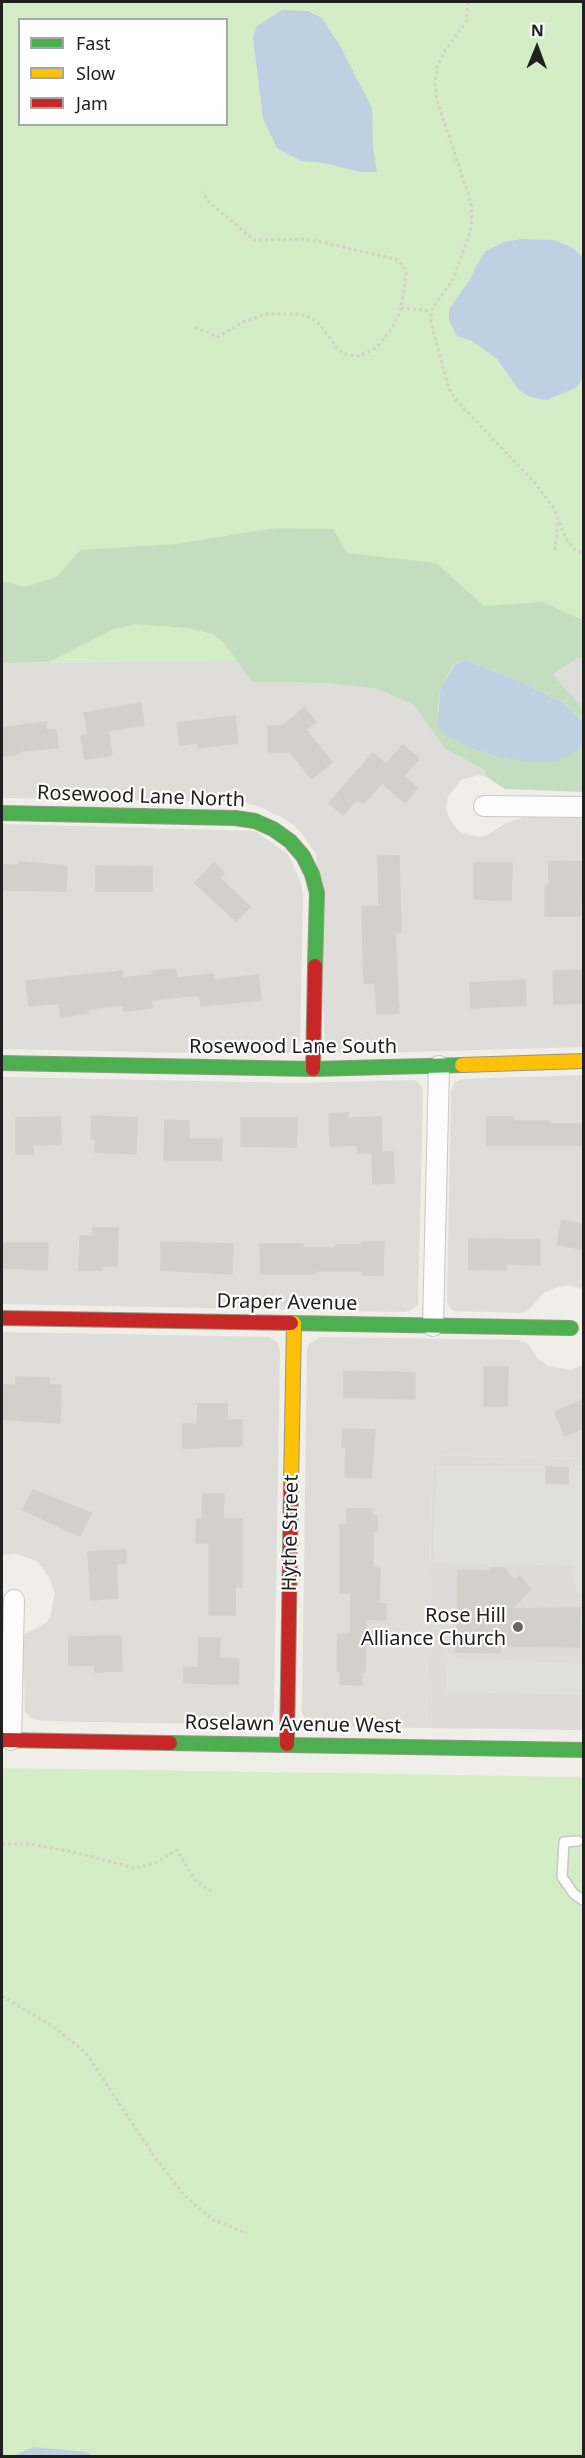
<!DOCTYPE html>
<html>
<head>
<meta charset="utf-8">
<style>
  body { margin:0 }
  #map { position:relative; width:585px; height:2458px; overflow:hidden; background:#efeee9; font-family:"Noto Sans",sans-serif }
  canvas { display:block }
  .frame { position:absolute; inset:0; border:3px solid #202020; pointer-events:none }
  .legend { position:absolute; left:18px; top:18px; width:210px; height:108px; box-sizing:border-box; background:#fff; border:2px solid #a6a6a6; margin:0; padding:8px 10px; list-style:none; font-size:18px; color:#202020 }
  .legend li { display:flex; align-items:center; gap:12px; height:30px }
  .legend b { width:30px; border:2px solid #a6a6a6 }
  .north { position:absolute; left:507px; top:18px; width:60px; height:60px; -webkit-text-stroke:4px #fff; paint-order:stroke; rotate:1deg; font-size:16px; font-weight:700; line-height:24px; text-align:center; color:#202020 }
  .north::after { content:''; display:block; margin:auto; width:21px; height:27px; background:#202020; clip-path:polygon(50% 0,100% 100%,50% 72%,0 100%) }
</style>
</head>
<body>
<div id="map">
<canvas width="585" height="2458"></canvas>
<div class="frame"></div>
<ul class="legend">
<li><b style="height:8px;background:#4caf50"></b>Fast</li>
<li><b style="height:8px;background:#ffc107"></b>Slow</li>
<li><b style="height:8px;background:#c62828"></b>Jam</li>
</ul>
<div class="north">N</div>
</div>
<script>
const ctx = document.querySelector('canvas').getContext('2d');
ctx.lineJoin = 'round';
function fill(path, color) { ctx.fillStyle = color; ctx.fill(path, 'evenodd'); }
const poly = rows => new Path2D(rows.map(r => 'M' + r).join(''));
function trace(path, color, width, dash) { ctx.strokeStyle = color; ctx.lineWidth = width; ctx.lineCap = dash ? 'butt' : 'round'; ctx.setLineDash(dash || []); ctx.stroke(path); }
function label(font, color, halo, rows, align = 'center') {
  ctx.font = font + ' "Noto Sans",sans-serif'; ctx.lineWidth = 4.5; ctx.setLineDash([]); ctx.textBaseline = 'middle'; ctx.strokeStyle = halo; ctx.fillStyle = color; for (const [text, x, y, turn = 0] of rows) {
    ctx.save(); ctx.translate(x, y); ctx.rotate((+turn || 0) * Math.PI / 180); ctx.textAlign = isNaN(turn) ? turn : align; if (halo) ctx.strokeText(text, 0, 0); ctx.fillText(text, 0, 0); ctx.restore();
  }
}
const residential = poly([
  [578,658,583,658,583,709,553,674],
  [237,661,252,682,326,683,378,689,414,705,445,749,485,770,487,777,478,775,461,780,448,797,446,808,449,818,454,826,462,833,480,837,488,835,508,822,525,817,583,817,583,1047,341,1054,334,1053,325,1041,316,854,301,832,287,820,258,806,241,802,2,798,2,663],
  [2,824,255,831,288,854,301,883,303,894,300,1040,298,1047,286,1055,2,1049],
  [583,1075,583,1289,568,1285,555,1288,543,1293,530,1308,522,1313,454,1311,449,1307,447,1301,451,1091,455,1082,461,1079],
  [2,1077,296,1083,416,1080,422,1087,423,1093,418,1305,413,1309,405,1312,2,1304],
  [2,1332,269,1337,278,1343,280,1354,274,1708,273,1715,266,1723,252,1725,43,1721,31,1718,25,1712,23,1638,25,1634,46,1623,50,1617,55,1594,49,1577,37,1561,16,1554,2,1555],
  [320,1337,519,1340,528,1344,539,1360,548,1366,570,1370,583,1365,583,1459,433,1455,426,1728,319,1727,311,1725,305,1718,302,1712,307,1351,309,1344]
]);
const religious = poly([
  [433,1455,583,1459,583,1730,426,1728]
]);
const grass = poly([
  [2,2,583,2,583,658,2,663],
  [20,20,226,20,226,124,20,124],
  [2,1768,583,1777,583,2456,2,2456]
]);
const forest = poly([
  [276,528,333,529,347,553,436,563,484,606,542,602,583,620,583,658,578,658,553,674,583,709,583,722,564,703,519,681,465,660,453,665,440,690,438,712,577,751,583,744,583,792,505,789,487,777,485,770,445,749,414,705,378,689,326,683,252,682,225,644,213,634,188,628,136,624,111,630,49,662,2,663,2,581,25,587,57,577,80,550,176,544]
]);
const parking = poly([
  [583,1465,583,1593,577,1594,572,1566,433,1562,436,1466],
  [447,1651,457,1658,583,1664,583,1695,446,1692]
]);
const water = poly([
  [282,10,308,11,322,18,339,44,372,108,373,147,377,172,361,172,324,163,301,161,277,148,263,118,253,37,257,26],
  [521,239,554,240,573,248,583,258,583,378,576,388,546,400,530,397,519,390,497,359,472,341,457,336,449,321,449,309,469,281,478,263,486,251,504,242],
  [465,660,519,681,564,703,583,722,583,744,577,751,558,761,531,762,500,757,466,746,441,732,438,724,440,690,454,665],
  [33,2447,86,2452,95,2456,13,2456]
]);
const building = poly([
  [141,703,144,725,108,731,112,755,85,759,81,736,88,735,84,713,141,703],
  [304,708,316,722,306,730,332,762,312,779,290,752,268,752,268,726,282,726,304,708],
  [235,716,238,743,198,748,197,743,180,745,177,723,235,716],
  [46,722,46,730,56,730,58,748,19,751,19,754,2,756,2,728,46,722],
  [403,745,419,759,404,776,417,788,405,803,382,783,363,804,357,799,343,815,329,803,373,753,386,764,403,745],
  [378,856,399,856,401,932,395,932,399,1013,377,1014,375,983,364,983,362,907,379,906,378,856],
  [549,861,584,862,580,916,545,916,545,885,549,885,549,861],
  [20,862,67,866,66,891,4,890,4,865,20,865,20,862],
  [214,863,224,873,220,878,250,907,236,921,195,883,214,863],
  [474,863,512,863,511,900,474,899,474,863],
  [96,866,152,867,152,891,96,891,96,866],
  [176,969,177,978,214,974,214,980,258,975,261,1000,201,1006,200,995,151,1000,152,1008,124,1011,123,1005,88,1009,88,1013,61,1017,59,1003,29,1006,26,981,122,971,122,978,153,975,153,971,176,969],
  [584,970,584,1003,554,1004,553,971,584,970],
  [525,980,526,1005,471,1008,470,983,525,980],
  [348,1113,348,1118,381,1117,382,1152,358,1153,358,1145,330,1146,329,1114,348,1113],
  [92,1116,137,1118,136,1154,95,1152,96,1139,91,1139,92,1116],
  [60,1117,61,1144,33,1145,33,1154,16,1154,16,1118,60,1117],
  [487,1117,513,1117,513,1121,550,1121,550,1124,584,1124,584,1145,487,1145,487,1117],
  [241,1118,297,1118,296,1147,241,1146,241,1118],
  [165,1120,189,1121,189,1139,222,1139,221,1160,164,1160,165,1120],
  [393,1152,394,1183,373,1184,372,1153,393,1152],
  [562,1220,584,1225,584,1250,557,1244,562,1220],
  [93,1228,118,1228,117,1266,102,1266,102,1270,79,1270,80,1236,93,1236,93,1228],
  [469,1239,540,1240,540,1265,506,1264,506,1270,469,1269,469,1239],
  [161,1242,233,1244,232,1274,161,1270,161,1242],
  [362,1242,384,1242,383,1275,362,1275,363,1271,315,1271,315,1274,261,1274,260,1244,303,1244,303,1248,336,1248,336,1245,362,1245,362,1242],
  [2,1243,48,1243,47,1270,2,1268,2,1243],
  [484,1367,508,1367,507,1406,484,1406,484,1367],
  [344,1371,415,1373,415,1399,344,1397,344,1371],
  [16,1377,49,1378,49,1385,61,1385,60,1423,2,1419,2,1385,16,1385,16,1377],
  [584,1399,584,1428,565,1436,555,1412,584,1399],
  [198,1404,227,1404,227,1420,242,1420,242,1446,183,1448,183,1424,197,1424,198,1404],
  [343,1429,375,1430,371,1478,345,1477,346,1447,342,1447,343,1429],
  [546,1467,568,1467,568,1484,546,1483,546,1467],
  [33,1490,91,1513,80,1536,23,1510,33,1490],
  [203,1494,224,1494,223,1519,242,1519,242,1587,235,1586,235,1615,209,1615,209,1543,196,1543,197,1519,202,1519,203,1494],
  [347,1509,371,1509,372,1516,377,1516,377,1531,373,1531,373,1568,380,1568,379,1604,386,1604,386,1620,366,1619,365,1672,362,1672,362,1685,340,1684,340,1671,337,1671,338,1634,351,1634,351,1593,340,1593,340,1525,347,1525,347,1509],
  [126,1550,126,1563,116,1564,118,1598,91,1600,88,1552,126,1550],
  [490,1568,504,1568,514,1581,519,1576,531,1589,512,1609,580,1608,579,1647,500,1646,500,1653,456,1652,458,1570,491,1571,490,1568],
  [121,1636,122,1671,95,1672,95,1665,69,1666,69,1637,121,1636],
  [199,1638,220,1638,219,1658,239,1659,238,1684,184,1683,184,1667,198,1668,199,1638]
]);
const path = poly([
  [468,2,466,22,445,51,437,67,435,84,437,101,471,202,472,220,469,236,453,279,431,311,431,323,449,389,456,400,533,481,553,507,566,539,575,550,584,554],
  [401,308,431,311],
  [195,327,218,337,243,322,266,314,298,314,310,317,319,324,338,349,347,355,358,356,376,348,392,328,400,312,405,284,406,272,403,265,395,259,322,242,303,239,254,240,209,202,203,192],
  [555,550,558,522],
  [2,1844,29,1844,78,1853,134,1868,153,1864,177,1850,195,1880,211,1891],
  [2,1996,55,2028,86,2053,154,2156,183,2194,213,2220,247,2233]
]);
const lane = poly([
  [578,1841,564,1842,562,1877,574,1894,584,1901]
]);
const street = poly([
  [484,806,584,807],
  [433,1326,439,1066],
  [11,1740,14,1600]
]);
const fast = poly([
  [2,813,235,818,255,821,273,829,290,841,303,856,312,874,317,893,315,966],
  [2,1063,313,1069,462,1065],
  [291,1323,571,1328],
  [170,1743,584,1750]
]);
const slow = poly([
  [462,1065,584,1061],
  [291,1485,294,1323]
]);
const jam = poly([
  [313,1069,315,966],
  [2,1318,291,1323],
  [2,1740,170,1743],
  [287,1744,291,1485]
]);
const markers = [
  [518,1627,6,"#686866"]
];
const streetNames = [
  ["Rosewood Lane North",141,797,2],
  ["Rosewood Lane South",293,1047],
  ["Draper Avenue",287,1303,1],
  ["Hythe Street",291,1533,-89],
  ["Roselawn Avenue West",293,1725,1]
];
const poiNames = [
  ["Rose Hill",506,1616],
  ["Alliance Church",506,1639]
];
fill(residential, '#deddda');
fill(religious, '#dddcda');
fill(grass, '#d4edc7');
fill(forest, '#c2debe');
fill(parking, '#dfdfdc');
fill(water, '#bdd1e2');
fill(building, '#d1d0cc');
trace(building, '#d2d0ca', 1.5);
trace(lane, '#c7c7c5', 12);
trace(street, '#c7c7c5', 22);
trace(fast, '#929980', 16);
trace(slow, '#929980', 16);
trace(jam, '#929980', 16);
trace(path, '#d8cdc8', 3, [3, 3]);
trace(lane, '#fdfcfc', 9);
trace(street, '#fdfcfc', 20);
trace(fast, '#4caf50', 14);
trace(slow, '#ffc107', 14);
trace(jam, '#c62828', 14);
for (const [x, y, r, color] of markers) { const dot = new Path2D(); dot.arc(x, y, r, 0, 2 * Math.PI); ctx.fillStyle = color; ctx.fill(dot); trace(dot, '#fff', 2); }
label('20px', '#202020', '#fff', streetNames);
label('20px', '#202020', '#fff', poiNames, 'right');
</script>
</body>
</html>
